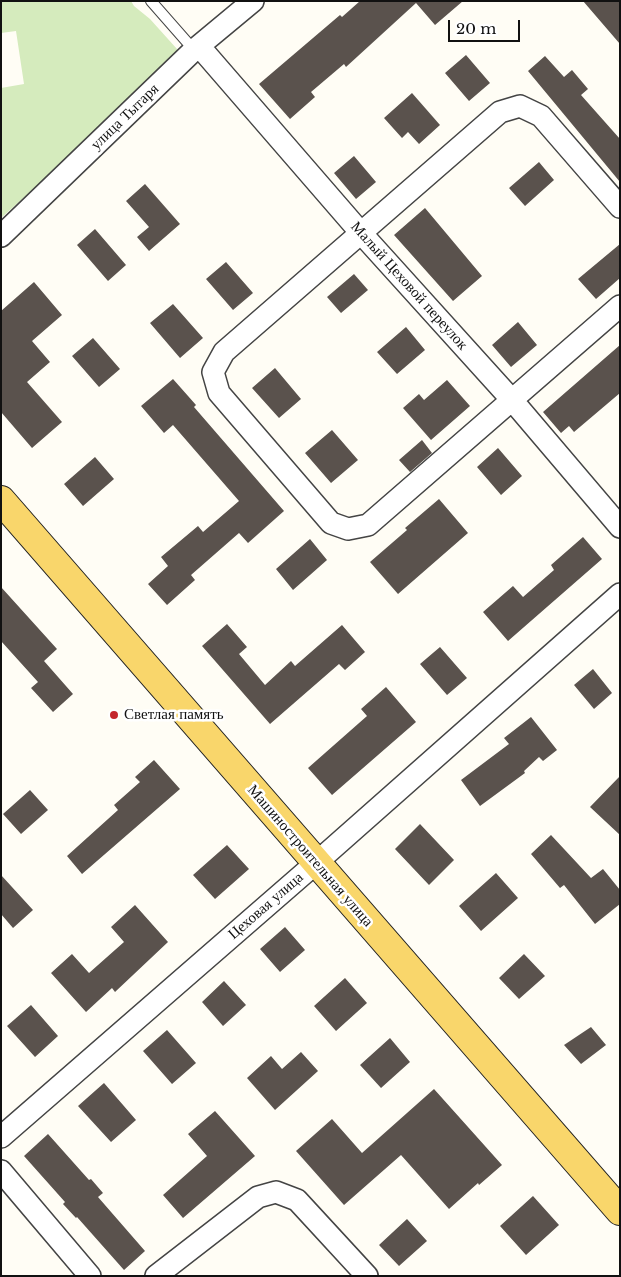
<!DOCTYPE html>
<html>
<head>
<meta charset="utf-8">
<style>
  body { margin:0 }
  #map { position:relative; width:621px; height:1277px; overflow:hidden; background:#fffdf5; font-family:"Libre Baskerville",serif }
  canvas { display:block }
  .frame { position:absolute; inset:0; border:2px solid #111; pointer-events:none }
  .scale { position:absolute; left:448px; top:20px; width:72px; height:22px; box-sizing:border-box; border:2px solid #111; border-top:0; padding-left:6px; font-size:15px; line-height:18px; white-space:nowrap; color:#111; -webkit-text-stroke:4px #fff; paint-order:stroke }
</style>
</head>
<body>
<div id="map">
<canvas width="621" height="1277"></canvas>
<div class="frame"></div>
<div class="scale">20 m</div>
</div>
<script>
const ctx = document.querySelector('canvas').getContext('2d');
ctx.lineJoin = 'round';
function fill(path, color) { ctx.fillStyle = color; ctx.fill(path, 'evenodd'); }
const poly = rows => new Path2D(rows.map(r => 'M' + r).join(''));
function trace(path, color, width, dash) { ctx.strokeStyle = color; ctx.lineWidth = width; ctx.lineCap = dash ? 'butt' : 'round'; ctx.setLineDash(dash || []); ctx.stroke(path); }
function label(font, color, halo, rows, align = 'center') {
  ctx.font = font + ' "Libre Baskerville",serif'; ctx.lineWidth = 5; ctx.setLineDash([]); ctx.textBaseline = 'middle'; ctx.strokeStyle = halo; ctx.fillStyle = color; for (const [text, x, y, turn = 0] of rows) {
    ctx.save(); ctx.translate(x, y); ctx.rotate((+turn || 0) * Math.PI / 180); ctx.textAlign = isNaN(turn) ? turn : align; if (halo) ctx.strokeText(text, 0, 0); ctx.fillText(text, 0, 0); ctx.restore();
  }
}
const green = poly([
  [1,1,131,1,134,6,150,19,177,49,177,56,75,152,1,218,1,88,24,84,16,31,1,33]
]);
const building = poly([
  [360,1,463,1,435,25,416,3,346,67,344,64,311,92,315,97,290,119,259,84,340,15,342,17],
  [583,1,620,1,620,44],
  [466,55,490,83,469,101,445,73],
  [545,56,564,77,572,70,588,89,581,95,620,139,620,182,528,71],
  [412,93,440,125,419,144,408,132,402,138,384,118],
  [354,156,376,182,356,199,334,173],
  [539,162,554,180,525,206,509,188],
  [145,184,180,224,149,251,137,237,149,227,126,201],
  [425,208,482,276,453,301,394,235],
  [95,229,126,265,108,281,77,245],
  [620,244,620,278,596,299,578,279],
  [226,262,253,293,233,310,206,279],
  [354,274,368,290,341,313,327,297],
  [34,282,62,315,32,341,50,362,27,382,62,422,32,448,1,412,1,311],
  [173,304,203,338,180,358,150,323],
  [518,322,537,345,511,367,492,345],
  [406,327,425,350,397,374,377,352],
  [93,338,120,369,99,387,72,356],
  [620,345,620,393,574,432,569,426,561,433,543,412],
  [275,368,301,399,279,418,252,388],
  [173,379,196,405,194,407,284,511,248,543,239,533,191,575,195,580,167,605,148,584,168,566,161,557,198,526,203,532,239,501,173,425,164,433,141,406],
  [447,380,470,406,431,440,403,408,419,394,424,400],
  [332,430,358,460,331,483,305,453],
  [422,440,432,453,410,472,399,460],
  [498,448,522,476,501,495,477,467],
  [95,457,114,479,83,506,64,484],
  [439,499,468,533,398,594,370,562,407,530,405,528],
  [583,537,602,559,508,641,483,612,513,586,523,597,554,570,551,565],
  [310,539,327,560,293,590,276,569],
  [1,587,57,649,44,661,73,694,53,712,31,688,38,682,1,641],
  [227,624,247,647,239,654,265,685,291,661,295,666,342,625,365,652,345,670,339,664,270,724,202,646],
  [440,647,467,678,447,695,420,664],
  [593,669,612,693,594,709,574,685],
  [386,687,416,722,332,795,308,768,367,716,361,709],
  [531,717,557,750,543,761,539,757,524,771,525,773,480,806,461,780,509,744,504,738],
  [154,760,180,789,82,874,67,856,118,810,114,805,140,782,135,777],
  [620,776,620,835,590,807],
  [30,790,48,810,21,834,3,814],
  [420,824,454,860,429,885,395,849],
  [551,835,591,878,603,869,620,890,620,904,595,924,564,885,560,888,531,854],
  [227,845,249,869,215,899,193,875],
  [496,873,518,898,481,931,459,906],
  [1,875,33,910,13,928,1,914],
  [135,905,168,942,115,992,112,988,86,1012,51,973,72,954,89,973,124,942,111,927],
  [285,927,305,950,280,972,260,949],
  [524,954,545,976,519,999,499,978],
  [345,978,367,1003,336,1031,314,1006],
  [224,981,246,1005,223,1026,202,1002],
  [31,1005,58,1036,35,1057,7,1026],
  [591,1027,606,1045,581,1064,564,1045],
  [167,1030,196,1063,172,1084,143,1051],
  [390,1038,410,1062,381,1088,360,1065],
  [301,1052,318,1071,275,1110,247,1078,271,1056,282,1069],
  [104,1083,136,1120,111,1142,78,1106],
  [434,1089,502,1165,479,1185,478,1183,449,1209,401,1155,344,1205,296,1151,332,1119,362,1153],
  [215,1111,255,1156,183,1218,163,1195,207,1156,188,1134],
  [48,1134,89,1180,91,1179,103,1193,98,1197,145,1251,124,1270,77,1217,76,1218,63,1204,65,1202,24,1156],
  [533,1196,559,1225,526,1255,500,1226],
  [407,1219,427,1241,399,1266,379,1245]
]);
const service = poly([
  [151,1,194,50]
]);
const minor = poly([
  [199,46,361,233,512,400,620,527],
  [620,207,541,116,520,106,500,112,224,352,213,372,219,393,331,523,348,529,368,525,620,306],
  [1,236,194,50,253,1],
  [1,1137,316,863,620,594],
  [1,1171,90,1276],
  [156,1276,258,1197,276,1192,297,1200,367,1276]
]);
const primary = poly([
  [1,500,620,1211]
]);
const markers = [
  [114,715,5,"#c4262e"]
];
const streetNames = [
  ["улица Тытаря",125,117,-44],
  ["Малый Цеховой переулок",409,286,48],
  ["Машиностроительная улица",310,856,49],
  ["Цеховая улица",266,906,-41]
];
const poiNames = [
  ["Светлая память",124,715]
];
fill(green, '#d5ebbd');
fill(building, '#5a524d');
trace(service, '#444', 12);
trace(minor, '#444', 24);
trace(primary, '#222', 30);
trace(service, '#fff', 10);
trace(minor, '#fff', 21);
trace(primary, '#f9d66b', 28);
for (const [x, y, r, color] of markers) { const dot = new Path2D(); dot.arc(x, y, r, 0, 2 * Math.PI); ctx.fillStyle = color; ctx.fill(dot); trace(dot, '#fff', 2); }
label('15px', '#111', '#fff', streetNames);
label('15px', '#111', '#fff', poiNames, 'left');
</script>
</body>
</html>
